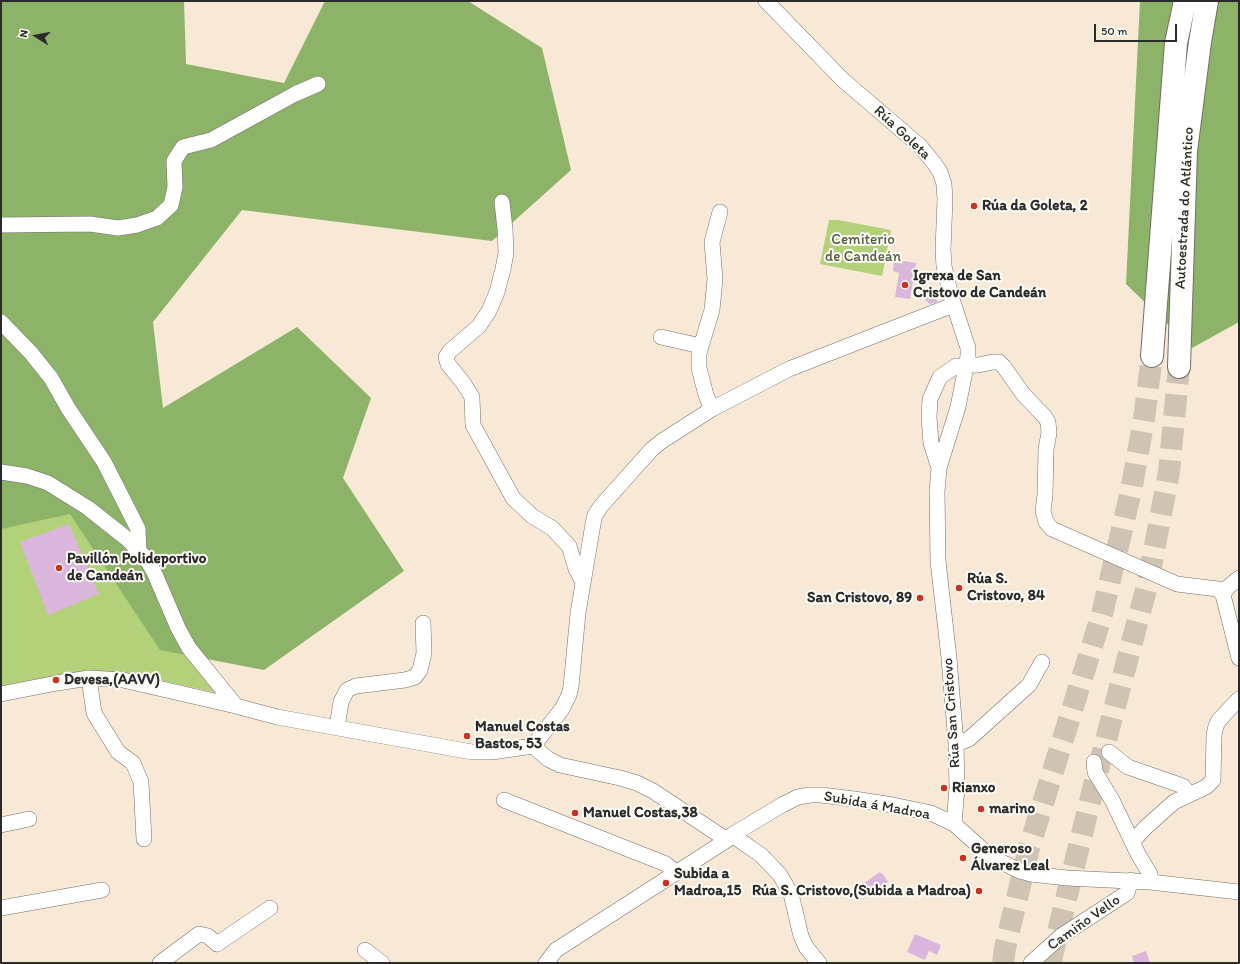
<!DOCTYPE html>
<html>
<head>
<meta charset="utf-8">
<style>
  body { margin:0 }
  #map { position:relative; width:1240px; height:964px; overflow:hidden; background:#f8e9d6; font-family:Itim,sans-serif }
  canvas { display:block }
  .frame { position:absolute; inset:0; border:2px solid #2b2b2b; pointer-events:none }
  .north { position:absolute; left:16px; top:16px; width:40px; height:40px; -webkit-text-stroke:3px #fdfcf7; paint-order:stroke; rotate:281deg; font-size:11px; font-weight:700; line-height:16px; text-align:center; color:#2b2b2b }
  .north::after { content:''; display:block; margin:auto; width:14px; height:18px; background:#2b2b2b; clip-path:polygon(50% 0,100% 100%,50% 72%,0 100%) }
  .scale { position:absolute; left:1094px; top:24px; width:83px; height:18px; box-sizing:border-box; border:2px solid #2b2b2b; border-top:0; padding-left:5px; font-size:12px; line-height:14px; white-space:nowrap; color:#2b2b2b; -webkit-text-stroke:3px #fdfcf7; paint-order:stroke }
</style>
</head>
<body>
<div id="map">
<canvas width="1240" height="964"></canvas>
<div class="frame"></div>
<div class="north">N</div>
<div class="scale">50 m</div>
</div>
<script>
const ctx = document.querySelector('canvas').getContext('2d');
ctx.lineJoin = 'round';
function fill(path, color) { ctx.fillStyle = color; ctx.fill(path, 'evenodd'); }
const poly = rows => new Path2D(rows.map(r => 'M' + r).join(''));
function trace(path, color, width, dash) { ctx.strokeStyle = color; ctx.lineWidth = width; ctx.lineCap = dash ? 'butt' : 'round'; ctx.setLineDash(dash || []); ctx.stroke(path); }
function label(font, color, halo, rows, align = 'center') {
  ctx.font = font + ' Itim,sans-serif'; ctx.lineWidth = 4; ctx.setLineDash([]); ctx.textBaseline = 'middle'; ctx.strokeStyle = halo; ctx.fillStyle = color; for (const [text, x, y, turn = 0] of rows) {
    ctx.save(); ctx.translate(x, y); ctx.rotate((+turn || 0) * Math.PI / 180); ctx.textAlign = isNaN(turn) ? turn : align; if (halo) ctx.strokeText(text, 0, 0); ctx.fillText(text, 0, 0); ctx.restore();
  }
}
const green = poly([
  [829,220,838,220,891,230,882,276,820,264],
  [1,479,76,505,218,693,145,677,56,680,1,695]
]);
const forest = poly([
  [1,1,184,1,186,64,284,83,325,1,468,1,542,48,571,170,492,241,242,210,153,322,163,408,297,327,371,398,343,478,404,571,264,670,160,650,70,514,1,529],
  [1140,1,1239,1,1239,322,1192,348,1126,284]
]);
const building = poly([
  [903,261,916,263,910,299,895,297,899,273,893,271,894,262,902,264],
  [929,293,934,293,937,296,937,302,930,304,923,298],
  [69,524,99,594,48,615,20,542],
  [880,872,881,874,882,873,888,882,872,894,864,883],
  [915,934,941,945,937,955,929,951,925,960,907,952],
  [1146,951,1150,963,1134,963,1132,956]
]);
const highwayTunnel = poly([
  [1003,963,1005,948,1029,848,1102,614,1131,491,1144,419,1152,356],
  [1051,963,1052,956,1094,785,1148,582,1169,472,1179,367]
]);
const minor = poly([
  [766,1,843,80,920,146,934,163,940,172,944,184,945,199,943,250,944,266,951,296,968,348,968,356,958,407,939,468,937,491,938,561,949,658,956,744,957,787,954,824],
  [502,202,505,229,506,253,503,269,497,292,489,311,479,326,450,351,446,357,448,364,464,384,472,397,473,425,513,498,532,516,552,528,569,546,576,569,583,582],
  [1,225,90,224,118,228,137,225,157,218,171,205,175,187,174,161,183,147,211,140,295,94,318,84],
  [1,322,31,353,51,378,68,408,104,462,138,529,139,551],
  [661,337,701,346],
  [712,409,706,395,699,368,699,353,712,310,715,279,712,242,720,212],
  [939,468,931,443,929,417,930,399,940,377,956,366,978,365,993,362,999,362,1004,367,1023,394,1045,417,1048,422,1049,433,1046,449,1045,495,1043,511,1046,522,1052,529,1177,584,1218,589,1223,595,1239,658],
  [1,472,27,476,48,483,88,508,126,538,146,558,154,572,178,628,189,648,236,706],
  [1223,595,1227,588,1239,578],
  [89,678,94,713,118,752,133,763,141,782,144,839],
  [1,694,57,683,89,678,123,680,236,706,277,717,472,752,492,752,533,746],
  [337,727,341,702,347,690,356,686,405,680,415,677,420,670,424,653,423,623],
  [956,744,969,739,1029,685,1042,662],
  [533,746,562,709,569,695,571,687,578,613,593,524,595,515,601,506,652,449,662,441,712,409,789,369,953,305],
  [533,746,548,759,560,765,620,778,637,783,653,791,727,840],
  [1109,752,1128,767,1183,786,1189,794],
  [1094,762,1095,772,1112,800,1138,854,1150,874,1150,882],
  [504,800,666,864,676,873],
  [1,825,29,819],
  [732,835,739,840,761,855,780,875,791,894,801,936,806,947,819,963],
  [1132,842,1146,827,1174,802,1206,787,1213,780,1214,735,1216,726,1219,720,1239,699],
  [1,908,102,890],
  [365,950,382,963],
  [160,963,199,934,208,936,217,944,270,908],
  [546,963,556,950,727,840,732,835,782,805,798,797,810,795,821,795,854,799,893,805,931,813,954,824,991,857,1020,871,1031,874,1067,878,1150,882,1239,892],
  [1031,963,1061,936,1127,893,1131,880]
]);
const highway = poly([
  [1152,356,1176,43,1185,1],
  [1179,367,1186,151,1200,42,1207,1]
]);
const markers = [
  [974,206,4,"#c8321e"],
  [905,285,4,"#c8321e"],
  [59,568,4,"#c8321e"],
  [959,588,4,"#c8321e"],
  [920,598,4,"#c8321e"],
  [56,680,4,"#c8321e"],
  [467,736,4,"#c8321e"],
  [944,788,4,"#c8321e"],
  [981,809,4,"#c8321e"],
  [575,813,4,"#c8321e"],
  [963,858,4,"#c8321e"],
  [666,883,4,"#c8321e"],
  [979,891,4,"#c8321e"]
];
const streetNames = [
  ["Rúa Goleta",902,133,43],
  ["Autoestrada do Atlántico",1185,208,-87],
  ["Rúa San Cristovo",952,713,-94],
  ["Subida á Madroa",877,806,10],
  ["Camiño Vello",1084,923,-35]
];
const poiNames = [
  ["Rúa da Goleta, 2",982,206],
  ["Igrexa de San",913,276],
  ["Cristovo de Candeán",913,293],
  ["Pavillón Polideportivo",67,559],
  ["de Candeán",67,576],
  ["Rúa S.",967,579],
  ["Cristovo, 84",967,596],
  ["San Cristovo, 89",912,598,"right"],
  ["Devesa,(AAVV)",64,680],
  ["Manuel Costas",475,727],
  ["Bastos, 53",475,744],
  ["Rianxo",952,788],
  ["marino",989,809],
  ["Manuel Costas,38",583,813],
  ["Generoso",971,849],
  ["Álvarez Leal",971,866],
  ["Subida a",674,874],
  ["Madroa,15",674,891],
  ["Rúa S. Cristovo,(Subida a Madroa)",971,891,"right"]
];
const parkNames = [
  ["Cemiterio",863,240],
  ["de Candeán",863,257]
];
fill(green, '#b2d179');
fill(forest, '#8db369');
fill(building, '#dab5dc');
trace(highwayTunnel, '#cfc3b4', 22, [22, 11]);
trace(minor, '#736e67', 16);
trace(highway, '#736e67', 24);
trace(minor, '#fff', 15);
trace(highway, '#fff', 22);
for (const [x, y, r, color] of markers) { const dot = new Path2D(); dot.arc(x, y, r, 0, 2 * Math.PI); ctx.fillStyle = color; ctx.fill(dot); trace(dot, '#fdfcf7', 1.5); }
label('15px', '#2b2b2b', '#fdfcf7', streetNames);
label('bold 15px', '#2b2b2b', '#fdfcf7', poiNames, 'left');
label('15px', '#545d42', '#fdfcf7', parkNames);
</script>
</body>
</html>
